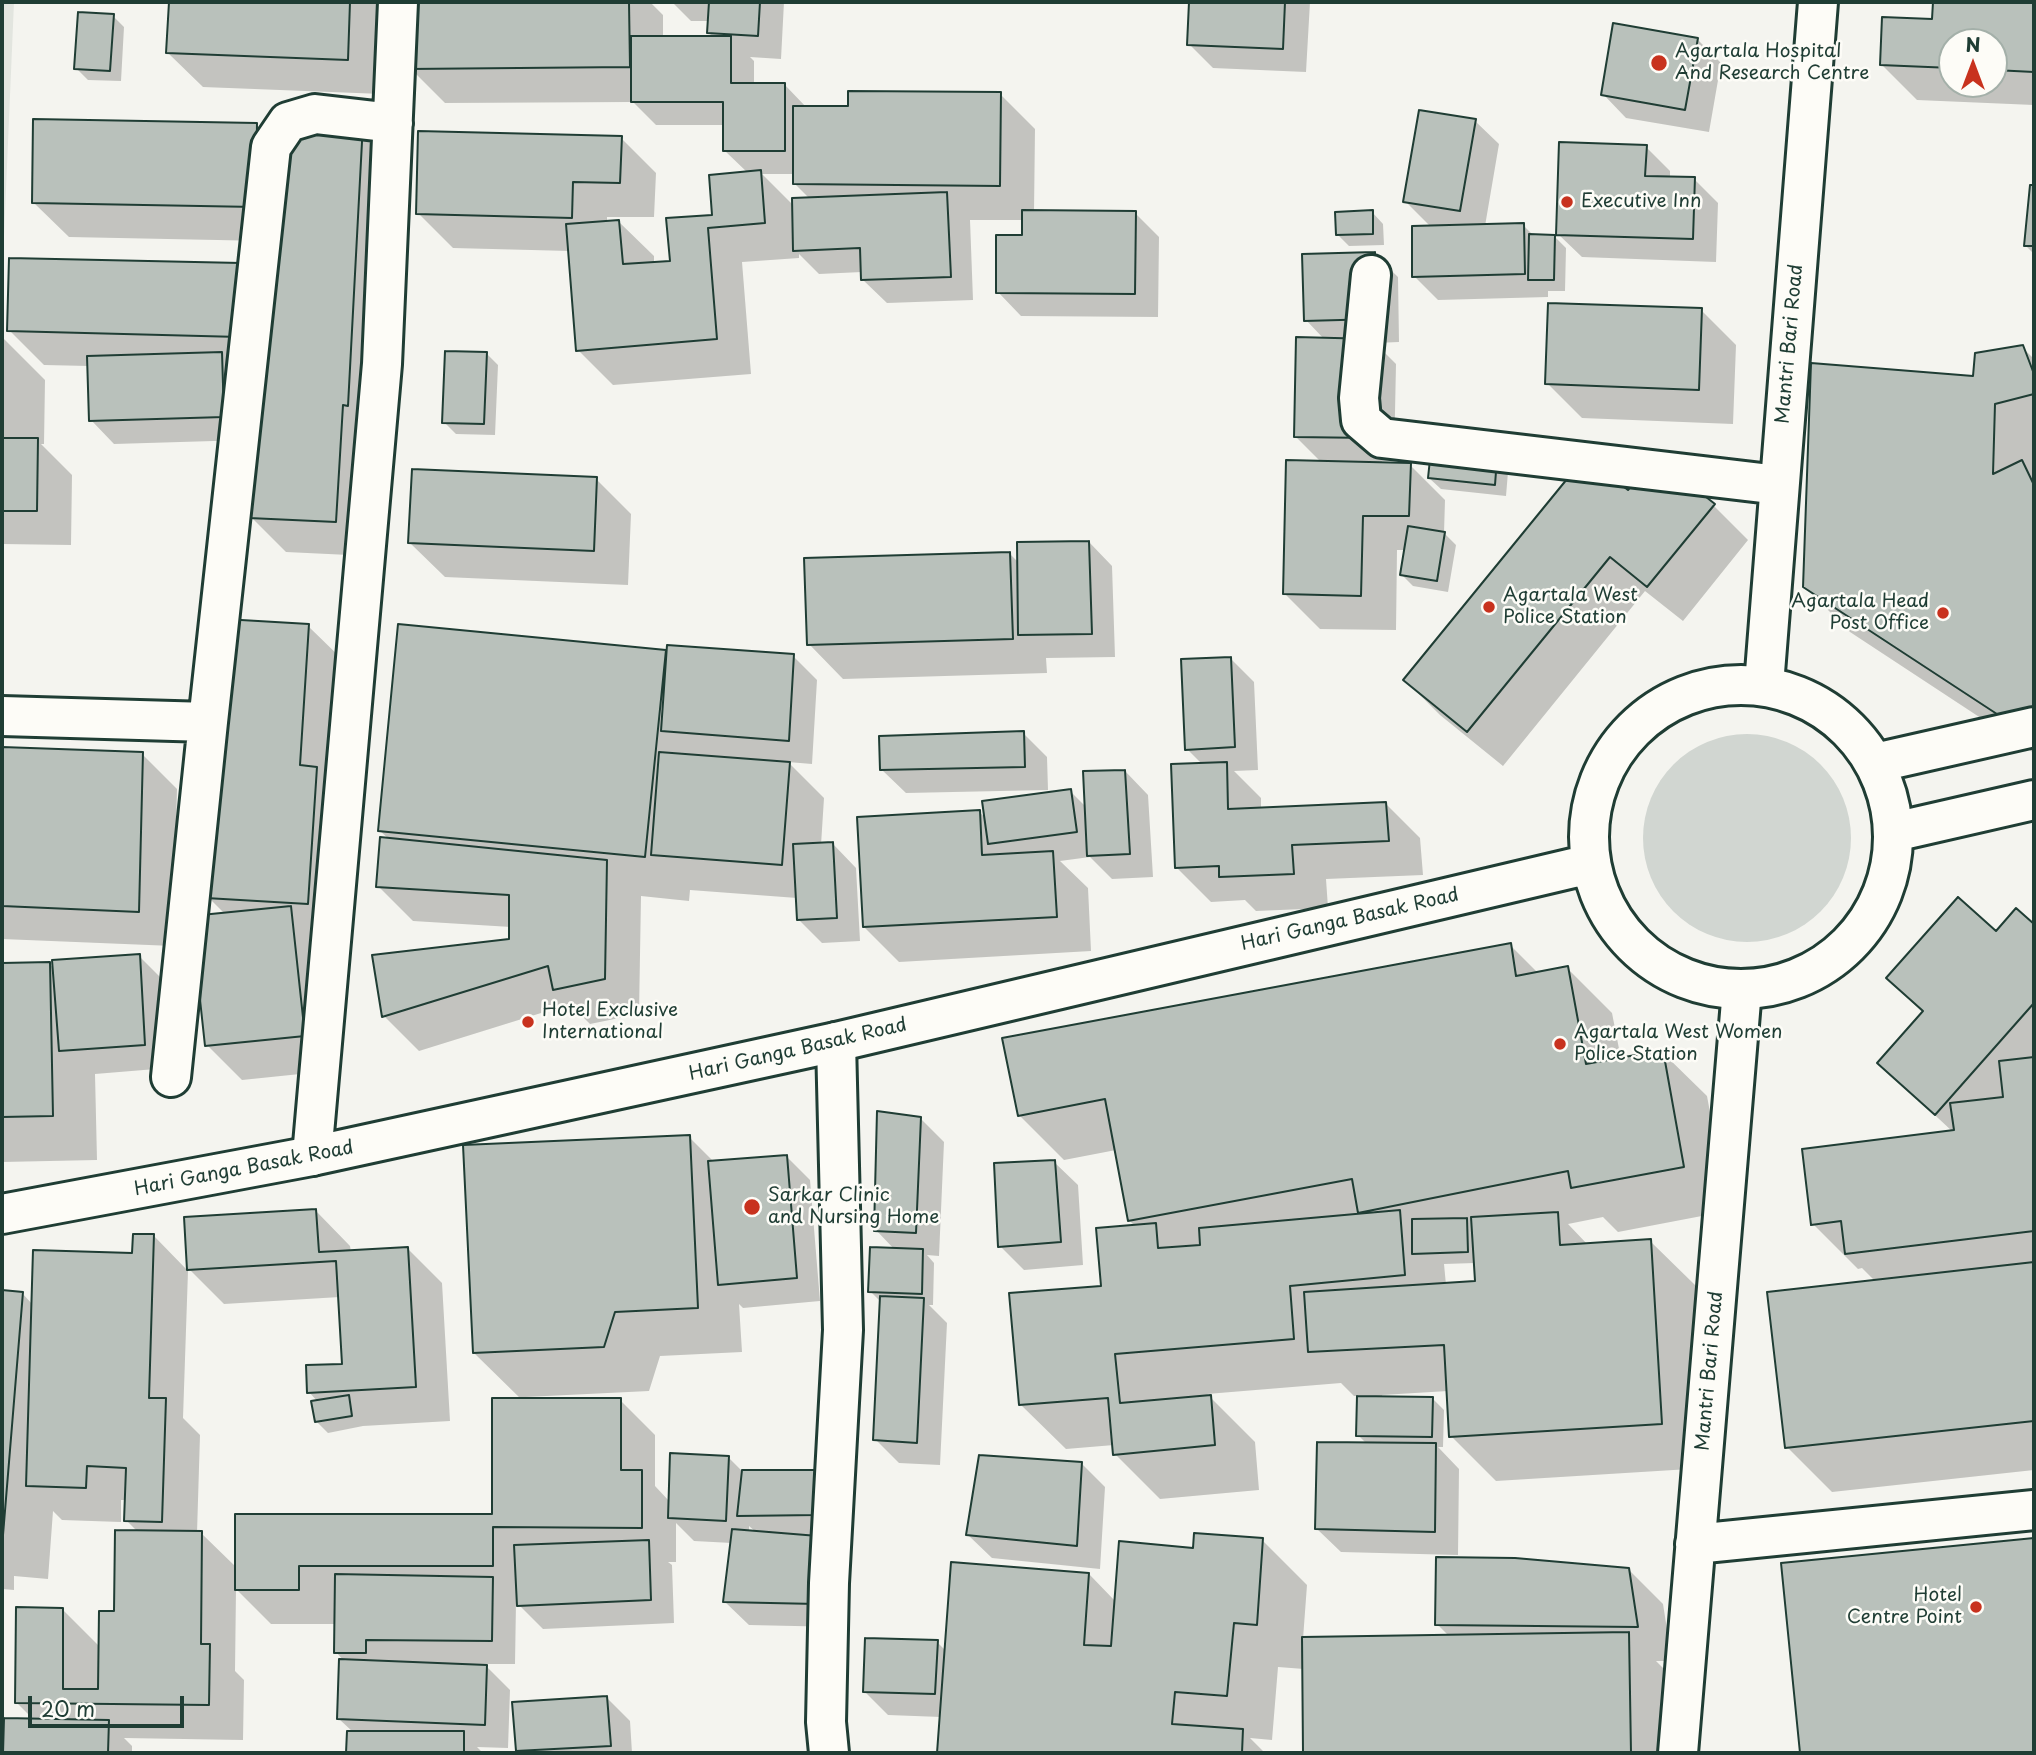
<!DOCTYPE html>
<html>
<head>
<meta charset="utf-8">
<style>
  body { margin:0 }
  #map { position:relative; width:2036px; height:1755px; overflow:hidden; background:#f4f4ef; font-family:"Playpen Sans",sans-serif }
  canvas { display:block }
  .frame { position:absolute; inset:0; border:4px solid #1f3d34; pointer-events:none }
  .north { position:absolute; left:1938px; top:28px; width:70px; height:70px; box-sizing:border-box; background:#fdfcf7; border:2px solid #a4b0a9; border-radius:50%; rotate:0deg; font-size:19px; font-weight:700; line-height:28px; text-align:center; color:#1f3d34 }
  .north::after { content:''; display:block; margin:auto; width:24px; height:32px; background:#c8321e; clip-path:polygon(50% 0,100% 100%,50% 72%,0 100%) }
  .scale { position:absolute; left:28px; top:1696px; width:156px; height:32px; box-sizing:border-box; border:4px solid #1f3d34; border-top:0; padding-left:9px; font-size:21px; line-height:24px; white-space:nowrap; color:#1f3d34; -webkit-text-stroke:5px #fdfcf7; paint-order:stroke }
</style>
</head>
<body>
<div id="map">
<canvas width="2036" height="1755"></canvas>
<div class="frame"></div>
<div class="north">N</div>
<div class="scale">20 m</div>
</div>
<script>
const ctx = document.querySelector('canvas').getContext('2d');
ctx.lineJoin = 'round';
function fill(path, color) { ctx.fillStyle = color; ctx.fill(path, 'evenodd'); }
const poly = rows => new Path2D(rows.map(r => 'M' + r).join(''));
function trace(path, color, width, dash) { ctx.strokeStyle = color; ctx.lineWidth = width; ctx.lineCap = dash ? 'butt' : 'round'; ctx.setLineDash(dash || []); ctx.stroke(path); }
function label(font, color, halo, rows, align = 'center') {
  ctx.font = font + ' "Playpen Sans",sans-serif'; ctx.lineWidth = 5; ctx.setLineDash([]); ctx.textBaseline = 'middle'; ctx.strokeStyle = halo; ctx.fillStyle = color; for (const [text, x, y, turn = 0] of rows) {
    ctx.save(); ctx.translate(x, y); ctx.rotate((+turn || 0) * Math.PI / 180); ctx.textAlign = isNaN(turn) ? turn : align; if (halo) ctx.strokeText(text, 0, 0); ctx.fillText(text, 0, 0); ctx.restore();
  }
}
const built = poly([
  [2,2,14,2,2,283]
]);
const green = poly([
  '1643 838a104 104 0 1 1 208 0a104 104 0 1 1-208 0Z'
]);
const shadow = poly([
  [170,2,386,2,382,94,203,87,168,53],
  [434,2,650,2,663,15,663,38,714,38,709,33,709,21,691,21,672,2,784,2,781,59,750,57,754,61,754,84,784,84,807,108,850,108,1000,94,1035,129,1034,212,1135,213,1159,237,1158,317,1021,316,998,292,1024,237,1024,220,970,220,973,300,887,303,863,280,862,272,819,274,799,254,799,258,742,262,751,374,613,385,578,350,570,251,453,248,418,213,621,138,656,173,654,217,607,217,607,223,619,222,654,256,654,263,672,262,748,173,725,151,725,125,656,125,633,102,445,103,410,68],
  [762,174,794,174,794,183,810,199,794,206],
  [1191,2,1310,2,1306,72,1213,68,1189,44],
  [1934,2,2034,2,2034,105,1917,100,1882,65,1934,20],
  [1952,42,1994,42,1994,84,1952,84],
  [113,16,124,27,121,81,88,80,76,68],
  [1697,39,1721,63,1709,132,1626,118,1603,94],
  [1475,121,1499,144,1485,226,1523,225,1534,236,1554,236,1566,248,1565,291,1548,291,1548,297,1438,300,1414,276,1431,227,1405,201],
  [256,124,271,139,363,125,397,160,370,556,286,552,251,517,247,440,114,444,91,420,89,366,44,365,9,330,241,265,266,241,69,237,34,203],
  [1646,147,1670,171,1670,178,1694,179,1718,203,1716,262,1582,257,1558,234],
  [2032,187,2034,187,2034,254,2025,245],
  [1372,212,1383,224,1384,245,1349,246,1338,235],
  [1374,254,1398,277,1399,342,1375,343,1396,364,1394,461,1382,461,1382,464,1410,465,1445,500,1444,533,1456,545,1448,592,1413,586,1402,575,1406,550,1397,550,1396,630,1320,629,1285,594,1322,463,1295,436,1324,339,1306,320],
  [1701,310,1736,345,1733,424,1582,418,1547,383],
  [2,337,45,380,44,444,41,444,72,475,71,545,2,544],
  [2022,347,2034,359,2034,753,1850,632,1805,587,1975,378],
  [486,353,498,365,495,435,456,434,444,422],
  [1432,452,1508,472,1506,496,1441,489,1429,478],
  [596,479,631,514,628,585,445,577,410,543],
  [1628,493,1714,506,1748,540,1683,621,1645,591,1503,766,1440,715,1405,680],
  [1089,542,1112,566,1115,657,1046,658,1047,673,843,679,809,644,1010,554,1019,563],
  [308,626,343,660,325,942,339,1070,242,1080,207,1045,225,914,208,897],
  [665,652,668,655,793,656,817,680,812,764,788,762,824,798,821,845,833,844,856,868,860,941,822,943,798,919,797,898,690,890,689,901,641,896,639,1014,590,1024,570,1004,419,1051,384,1016,511,940,511,927,413,921,378,886,390,840,380,831],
  [1231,659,1254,682,1258,770,1234,771,1261,798,1261,809,1385,803,1420,838,1423,875,1326,879,1328,908,1256,911,1245,900,1211,902,1176,867,1203,765,1187,749],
  [1023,733,1047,757,1048,790,906,793,882,770],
  [2,748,142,754,177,789,173,946,2,939],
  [1125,771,1148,795,1153,877,1112,879,1090,857,1060,861,1088,888,1091,951,899,962,864,927,979,812,987,819,1070,791,1086,807],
  [2017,911,2034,927,2034,1470,1832,1492,1787,1447,1875,1281,1862,1268,1858,1269,1813,1224,1953,1132,1879,1063,1923,1013,1888,978,1997,933],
  [1510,945,1539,974,1567,968,1612,1013,1621,1059,1662,1052,1707,1096,1728,1211,1618,1232,1603,1217,1568,1224,1588,1245,1650,1241,1695,1285,1706,1468,1496,1481,1451,1436,1448,1391,1382,1395,1382,1398,1432,1398,1444,1410,1443,1447,1438,1447,1459,1469,1458,1555,1341,1552,1317,1529,1367,1444,1358,1435,1358,1396,1354,1396,1341,1383,1207,1394,1255,1442,1259,1490,1160,1499,1115,1454,1114,1445,1066,1449,1021,1405,1103,1287,1136,1227,1129,1220,1116,1150,1064,1160,1019,1115],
  [1475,1263,1477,1283,1446,1285,1444,1264],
  [139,956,163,980,168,1068,95,1074,97,1160,2,1162,2,965,49,964,55,969],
  [920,1118,944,1142,939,1256,927,1255,934,1263,933,1305,929,1305,947,1323,940,1465,899,1463,875,1439,882,1303,870,1291,895,1250,876,1230],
  [689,1137,714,1162,786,1156,810,1180,820,1301,743,1308,739,1304,742,1352,660,1356,649,1391,526,1397,526,1400,620,1400,655,1435,655,1486,670,1502,728,1457,743,1472,817,1472,840,1627,749,1625,725,1602,732,1543,694,1541,676,1523,676,1562,668,1562,672,1565,674,1623,543,1629,516,1602,515,1664,484,1664,510,1690,508,1748,477,1747,483,1753,348,1753,348,1732,353,1732,339,1719,344,1661,336,1652,336,1624,271,1624,236,1589,235,1671,244,1680,243,1740,124,1738,132,1746,132,1753,5,1753,6,1720,35,1721,16,1702,63,1610,101,1648,116,1613,138,1532,126,1520,126,1500,121,1500,121,1522,62,1520,53,1511,48,1579,14,1576,14,1590,2,1589,2,1292,22,1293,33,1305,134,1254,154,1236,188,1271,183,1418,200,1435,197,1533,201,1533,237,1568,494,1516,522,1400,474,1353],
  [749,1526,757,1533,749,1532],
  [1054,1162,1078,1185,1083,1265,1024,1270,1000,1246],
  [316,1211,350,1246,351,1252,407,1248,442,1283,450,1421,363,1426,328,1433,316,1421,318,1402,309,1392,344,1365,340,1297,224,1304,189,1269],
  [1081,1463,1105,1487,1100,1569,992,1558,968,1535],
  [1262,1540,1307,1585,1303,1639,1449,1636,1437,1624,1628,1569,1663,1604,1672,1661,1656,1661,1673,1678,1674,1753,1305,1753,1304,1669,1278,1667,1272,1740,1250,1738,1265,1753,938,1753,941,1717,888,1715,865,1692,937,1642,946,1651,1089,1574,1116,1602,1195,1549],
  [2034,1540,2034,1753,1802,1753,1783,1565],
  [607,1698,630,1721,632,1753,520,1753,517,1751]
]);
const building = poly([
  [169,2,350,2,348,60,166,53,169,2],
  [407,2,629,2,630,67,408,69,407,2],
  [709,2,760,2,758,36,707,33,709,2],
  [1189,2,1285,2,1283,49,1187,45,1189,2],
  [1933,2,2034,2,2034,72,1994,70,1994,42,1952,42,1952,68,1880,65,1882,17,1932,19,1933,2],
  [78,12,114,14,110,71,74,69,78,12],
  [1613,23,1698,38,1685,110,1601,95,1613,23],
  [631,36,731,36,731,83,785,83,785,151,723,151,723,102,631,102,631,36],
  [848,91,1001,92,1000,186,793,184,793,106,848,106,848,91],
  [1419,110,1476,119,1460,211,1403,202,1419,110],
  [33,119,257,123,256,207,32,203,33,119],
  [271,119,363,123,348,406,343,405,336,522,249,518,271,119],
  [418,131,622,136,620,183,573,182,572,218,416,214,418,131],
  [1559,142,1647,145,1645,176,1695,177,1693,239,1556,235,1559,142],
  [761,170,765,223,708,228,717,339,576,351,566,224,619,220,623,264,670,261,666,218,712,215,709,175,761,170],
  [2030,185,2034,185,2034,246,2024,246,2030,185],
  [947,192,951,277,861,280,860,248,793,251,792,198,947,192],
  [1022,210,1136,211,1135,294,996,293,996,235,1022,235,1022,210],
  [1373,210,1373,234,1336,235,1335,212,1373,210],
  [1524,223,1525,274,1412,277,1412,226,1524,223],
  [1529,234,1555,235,1554,280,1528,280,1529,234],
  [1375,252,1377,319,1304,321,1302,254,1375,252],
  [9,258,241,263,240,337,7,331,9,258],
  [1548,303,1702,308,1699,390,1545,384,1548,303],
  [1296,337,1373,339,1371,438,1294,437,1296,337],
  [2023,345,2034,374,2034,394,1995,404,1993,474,2022,460,2034,485,2034,707,2003,718,1803,587,1811,363,1973,376,1975,353,2023,345],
  [445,351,487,352,484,424,442,423,445,351],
  [222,352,224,417,89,421,87,356,222,352],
  [2,438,38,438,37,511,2,511,2,438],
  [1431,450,1497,458,1495,485,1428,478,1431,450],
  [1585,457,1628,490,1655,457,1715,504,1647,587,1610,557,1467,732,1403,680,1585,457],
  [1286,460,1411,463,1409,516,1363,516,1361,596,1283,594,1286,460],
  [412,469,597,477,594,551,408,543,412,469],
  [1408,526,1445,532,1437,581,1400,575,1408,526],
  [1089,541,1092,634,1018,635,1017,542,1089,541],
  [1010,552,1013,639,807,645,804,558,1010,552],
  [224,619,309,624,300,765,317,767,308,904,206,898,224,619],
  [398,624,666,650,645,857,378,831,398,624],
  [667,645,794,654,789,741,661,731,667,645],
  [1231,657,1235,747,1185,750,1181,659,1231,657],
  [1024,731,1025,767,880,770,879,736,1024,731],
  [2,747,143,752,139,912,2,906,2,747],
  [659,752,790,762,782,865,651,855,659,752],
  [1227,762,1228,809,1386,802,1389,841,1292,845,1294,874,1219,877,1219,866,1175,868,1171,764,1227,762],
  [1125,770,1130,854,1087,856,1083,771,1125,770],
  [1071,789,1077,832,988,844,982,801,1071,789],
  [980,810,982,855,1053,851,1057,917,863,927,857,817,980,810],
  [380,837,607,860,605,979,553,990,548,966,382,1017,372,955,509,939,509,895,376,887,380,837],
  [833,842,837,918,797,920,793,844,833,842],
  [1958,897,1996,931,2016,908,2034,924,2034,1003,1935,1115,1877,1063,1923,1011,1886,978,1958,897],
  [291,906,305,1036,205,1046,191,916,291,906],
  [1511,943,1516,976,1568,966,1586,1064,1663,1050,1684,1167,1571,1188,1568,1171,1358,1213,1352,1179,1128,1221,1105,1099,1018,1116,1002,1038,1511,943],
  [140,954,145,1045,59,1051,52,960,140,954],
  [50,962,53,1116,2,1117,2,963,50,962],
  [2034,1057,2034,1231,1845,1254,1841,1221,1811,1225,1802,1149,1954,1130,1950,1103,2003,1097,1999,1061,2034,1057],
  [877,1111,921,1117,916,1233,874,1231,877,1111],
  [690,1135,698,1308,615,1312,604,1347,473,1353,463,1145,690,1135],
  [787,1155,797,1278,718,1285,708,1161,787,1155],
  [1055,1160,1061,1242,998,1247,994,1163,1055,1160],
  [316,1209,319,1252,408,1247,416,1387,307,1393,306,1365,342,1364,336,1261,187,1270,184,1217,316,1209],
  [1400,1210,1405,1275,1290,1286,1294,1339,1115,1354,1120,1403,1211,1395,1215,1445,1113,1455,1108,1398,1019,1405,1009,1293,1101,1286,1096,1228,1156,1223,1158,1248,1200,1245,1199,1228,1400,1210],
  [1558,1212,1560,1245,1651,1239,1662,1424,1449,1437,1444,1345,1308,1352,1304,1292,1475,1281,1471,1217,1558,1212],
  [1467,1218,1468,1252,1412,1254,1412,1219,1467,1218],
  [133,1234,154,1234,149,1398,166,1398,162,1522,124,1521,126,1468,87,1466,86,1488,26,1486,33,1250,132,1253,133,1234],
  [870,1247,923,1249,922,1294,868,1292,870,1247],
  [2034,1262,2034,1421,1785,1448,1767,1292,2034,1262],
  [2,1290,23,1292,3,1535,2,1534,2,1290],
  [880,1296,924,1298,917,1443,873,1440,880,1296],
  [349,1395,352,1416,315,1422,311,1401,349,1395],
  [1357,1396,1433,1397,1432,1437,1356,1436,1357,1396],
  [492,1398,621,1398,621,1470,642,1470,642,1528,493,1527,493,1566,299,1566,299,1590,235,1590,235,1514,492,1514,492,1398],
  [1317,1442,1436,1443,1435,1532,1315,1529,1317,1442],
  [670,1453,729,1456,726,1521,668,1518,670,1453],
  [979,1455,1082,1462,1077,1546,966,1535,979,1455],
  [742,1470,818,1470,817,1515,737,1516,742,1470],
  [732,1529,818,1536,817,1604,723,1602,732,1529],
  [115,1530,202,1531,201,1644,210,1644,209,1705,15,1703,16,1607,63,1608,63,1689,98,1689,99,1611,114,1611,115,1530],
  [1194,1533,1263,1538,1257,1625,1234,1623,1227,1696,1175,1692,1172,1724,1243,1729,1242,1753,937,1753,951,1562,1089,1573,1084,1645,1111,1646,1119,1541,1193,1548,1194,1533],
  [2034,1538,2034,1753,1800,1753,1781,1563,2034,1538],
  [649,1540,651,1600,517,1606,514,1545,649,1540],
  [1436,1557,1515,1558,1629,1568,1638,1627,1435,1625,1436,1557],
  [335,1574,493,1577,492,1641,366,1640,366,1653,334,1653,335,1574],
  [1629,1632,1631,1753,1303,1753,1302,1637,1629,1632],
  [865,1638,938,1640,935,1694,863,1692,865,1638],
  [339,1659,487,1665,485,1725,337,1719,339,1659],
  [607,1696,611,1746,516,1751,512,1702,607,1696],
  [4,1718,109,1720,108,1753,3,1753,4,1718],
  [347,1731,464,1731,464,1753,346,1753,347,1731]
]);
const minor = poly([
  [1371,275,1359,398,1361,420,1382,438,1779,485],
  [1764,685,1818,2],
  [2,716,208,722,271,147,288,122,315,114,393,123],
  [171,1077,208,722],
  [312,1156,382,364,398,2],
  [1695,1544,2034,1510],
  [829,1753,826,1722,829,1583,843,1330,836,1042],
  [1678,1753,1742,989]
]);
const primary = poly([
  '1589 837a152 152 0 1 1 304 0a152 152 0 1 1-304 0Z',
  [1875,763,2034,727],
  [1894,832,2034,800],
  [2,1214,312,1156,836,1042,1590,864]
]);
const markers = [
  [1659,63,9,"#c8321e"],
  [1567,202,7,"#c8321e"],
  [1489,607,7,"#c8321e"],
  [1943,613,7,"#c8321e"],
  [528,1022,7,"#c8321e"],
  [1560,1044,7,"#c8321e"],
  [752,1207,9,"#c8321e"],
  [1976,1607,7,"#c8321e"]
];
const poiNames = [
  ["Agartala Hospital",1675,52],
  ["And Research Centre",1675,74],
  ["Executive Inn",1581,202],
  ["Agartala West",1503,596],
  ["Police Station",1503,618],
  ["Agartala Head",1929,602,"right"],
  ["Post Office",1929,624,"right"],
  ["Hotel Exclusive",542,1011],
  ["International",542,1033],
  ["Agartala West Women",1574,1033],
  ["Police Station",1574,1055],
  ["Sarkar Clinic",768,1196],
  ["and Nursing Home",768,1218],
  ["Hotel",1962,1596,"right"],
  ["Centre Point",1962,1618,"right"]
];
const streetNames = [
  ["Mantri Bari Road",1790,344,-85],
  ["Hari Ganga Basak Road",1350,920,-13],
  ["Hari Ganga Basak Road",798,1050,-13],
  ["Hari Ganga Basak Road",244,1169,-11],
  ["Mantri Bari Road",1710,1371,-85]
];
fill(built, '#e2e5df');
fill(green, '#d1d6d1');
fill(shadow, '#0003');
fill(building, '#b9c1bb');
trace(building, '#1f3d34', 2);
trace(minor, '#1f3d34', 44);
trace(primary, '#1f3d34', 44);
trace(minor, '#fdfcf7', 38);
trace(primary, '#fdfcf7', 38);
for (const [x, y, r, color] of markers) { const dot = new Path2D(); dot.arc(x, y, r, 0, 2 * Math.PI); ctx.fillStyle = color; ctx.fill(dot); trace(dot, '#fdfcf7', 2.5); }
label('19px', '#1f3d34', '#fdfcf7', poiNames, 'left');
label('19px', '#1f3d34', '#fdfcf7', streetNames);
</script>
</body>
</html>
